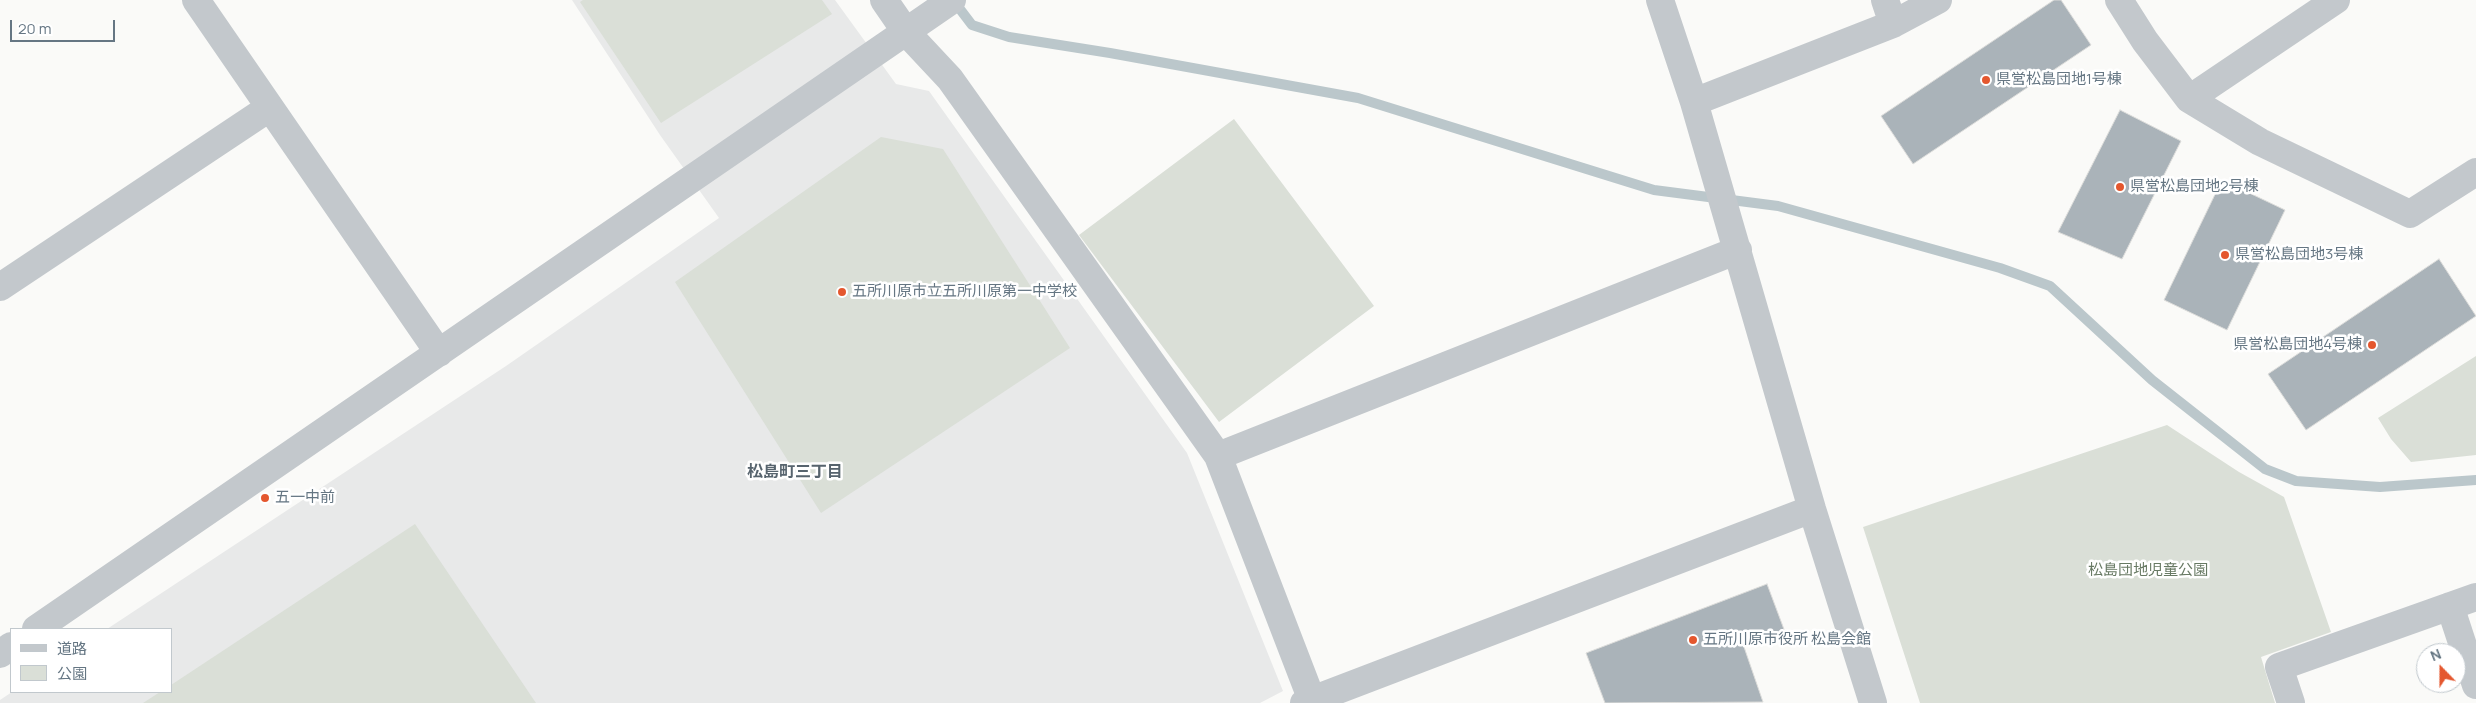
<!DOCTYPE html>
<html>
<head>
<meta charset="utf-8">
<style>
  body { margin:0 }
  #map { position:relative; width:2476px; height:703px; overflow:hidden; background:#fafaf8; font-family:Manrope,"Noto Sans JP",sans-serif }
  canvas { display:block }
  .legend { position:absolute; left:10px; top:628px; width:162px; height:65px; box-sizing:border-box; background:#fff; border:1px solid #c1c8cd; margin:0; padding:6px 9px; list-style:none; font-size:15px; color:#657683 }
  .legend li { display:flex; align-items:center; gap:10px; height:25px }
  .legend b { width:25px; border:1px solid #c1c8cd }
  .north { position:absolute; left:2416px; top:643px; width:50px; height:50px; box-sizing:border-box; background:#fff; border:1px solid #c1c8cd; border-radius:50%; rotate:338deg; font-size:14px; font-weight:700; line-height:20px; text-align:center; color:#657683 }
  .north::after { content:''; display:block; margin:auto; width:18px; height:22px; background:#e4572e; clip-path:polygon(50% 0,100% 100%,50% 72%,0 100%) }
  .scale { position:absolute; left:10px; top:20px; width:105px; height:22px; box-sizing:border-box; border:2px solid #657683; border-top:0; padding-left:6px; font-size:15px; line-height:18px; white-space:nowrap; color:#657683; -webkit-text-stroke:4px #fff; paint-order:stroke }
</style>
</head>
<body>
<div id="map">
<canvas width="2476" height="703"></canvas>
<ul class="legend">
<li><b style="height:6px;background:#c3c8cc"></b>道路</li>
<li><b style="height:14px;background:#dadfd7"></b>公園</li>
</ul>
<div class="north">N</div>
<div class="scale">20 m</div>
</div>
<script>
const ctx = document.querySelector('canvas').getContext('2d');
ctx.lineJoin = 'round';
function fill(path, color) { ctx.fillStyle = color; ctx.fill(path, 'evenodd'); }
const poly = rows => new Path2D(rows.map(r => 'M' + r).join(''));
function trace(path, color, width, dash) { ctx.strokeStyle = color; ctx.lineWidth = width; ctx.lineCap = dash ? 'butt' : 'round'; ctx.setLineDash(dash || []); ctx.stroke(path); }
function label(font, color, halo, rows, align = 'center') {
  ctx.font = font + ' Manrope,"Noto Sans JP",sans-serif'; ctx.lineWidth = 5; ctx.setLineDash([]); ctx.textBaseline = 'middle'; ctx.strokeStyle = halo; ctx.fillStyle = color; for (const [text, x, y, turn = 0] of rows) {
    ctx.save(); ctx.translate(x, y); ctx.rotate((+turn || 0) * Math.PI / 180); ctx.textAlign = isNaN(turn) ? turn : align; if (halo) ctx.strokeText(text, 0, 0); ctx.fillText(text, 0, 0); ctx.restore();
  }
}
const built = poly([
  [572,0,835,0,896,84,929,91,1187,453,1283,691,1260,703,0,703,0,700,12,692,171,692,171,629,107,629,506,366,719,218,660,135]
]);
const green = poly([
  [583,0,822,0,832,14,661,123,580,2],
  [1234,119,1374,306,1219,422,1079,235],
  [881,137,943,149,1070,348,821,513,675,282],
  [2476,356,2476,455,2411,462,2391,439,2378,418],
  [2167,425,2239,472,2284,497,2331,632,2261,657,2275,703,1920,703,1863,527],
  [415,524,536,703,143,703,160,692,171,692,171,685]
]);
const stream = poly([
  [953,0,972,25,1009,37,1110,53,1358,98,1654,190,1778,206,2000,268,2050,286,2152,380,2265,469,2296,481,2380,487,2476,480]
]);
const building = poly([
  [2054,0,2061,0,2091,45,1913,164,1881,116,2054,0],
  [2120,110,2181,141,2122,259,2058,232,2120,110],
  [2222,180,2285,210,2227,330,2164,300,2222,180],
  [2439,259,2476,316,2306,430,2268,374,2439,259],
  [1767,584,1785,632,1744,647,1763,702,1605,703,1586,653,1767,584]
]);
const minor = poly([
  [196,0,439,353],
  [884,0,906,32,950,79,1218,456,1313,703],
  [1660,0,1694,102,1812,509,1873,703],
  [1885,0,1893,24],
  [2119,0,2145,41,2189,99,2260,142,2410,214,2476,172],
  [2189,99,2336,0],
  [1694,102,1893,24,1938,0],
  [0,287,269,108],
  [1218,456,1738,250],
  [2450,606,2476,685],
  [36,629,952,0],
  [0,654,11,646],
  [1304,703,1812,509],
  [2291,703,2279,667,2476,597]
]);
const markers = [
  [1986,80,5,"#e4572e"],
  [2120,187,5,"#e4572e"],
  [2225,255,5,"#e4572e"],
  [842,292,5,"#e4572e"],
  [2372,345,5,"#e4572e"],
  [265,498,5,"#e4572e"],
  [1693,640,5,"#e4572e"]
];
const poiNames = [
  ["県営松島団地1号棟",1996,80],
  ["県営松島団地2号棟",2130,187],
  ["県営松島団地3号棟",2235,255],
  ["五所川原市立五所川原第一中学校",852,292],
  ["県営松島団地4号棟",2362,345,"right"],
  ["五一中前",275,498],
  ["五所川原市役所 松島会館",1703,640]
];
const parkNames = [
  ["松島団地児童公園",2148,571]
];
const neighbourhoodNames = [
  ["松島町三丁目",795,473]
];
fill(built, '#e8e9e9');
fill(green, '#dadfd7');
trace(stream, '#bbc7cb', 10);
fill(building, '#aab3b9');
trace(building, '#dcdcda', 1);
trace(minor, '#c3c8cc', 28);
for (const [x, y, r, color] of markers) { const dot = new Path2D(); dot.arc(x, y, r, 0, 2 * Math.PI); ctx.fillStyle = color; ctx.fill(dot); trace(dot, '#fff', 2); }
label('15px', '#657683', '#fff', poiNames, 'left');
label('15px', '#687a64', '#fff', parkNames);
label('bold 16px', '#57646e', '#fff', neighbourhoodNames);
</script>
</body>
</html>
